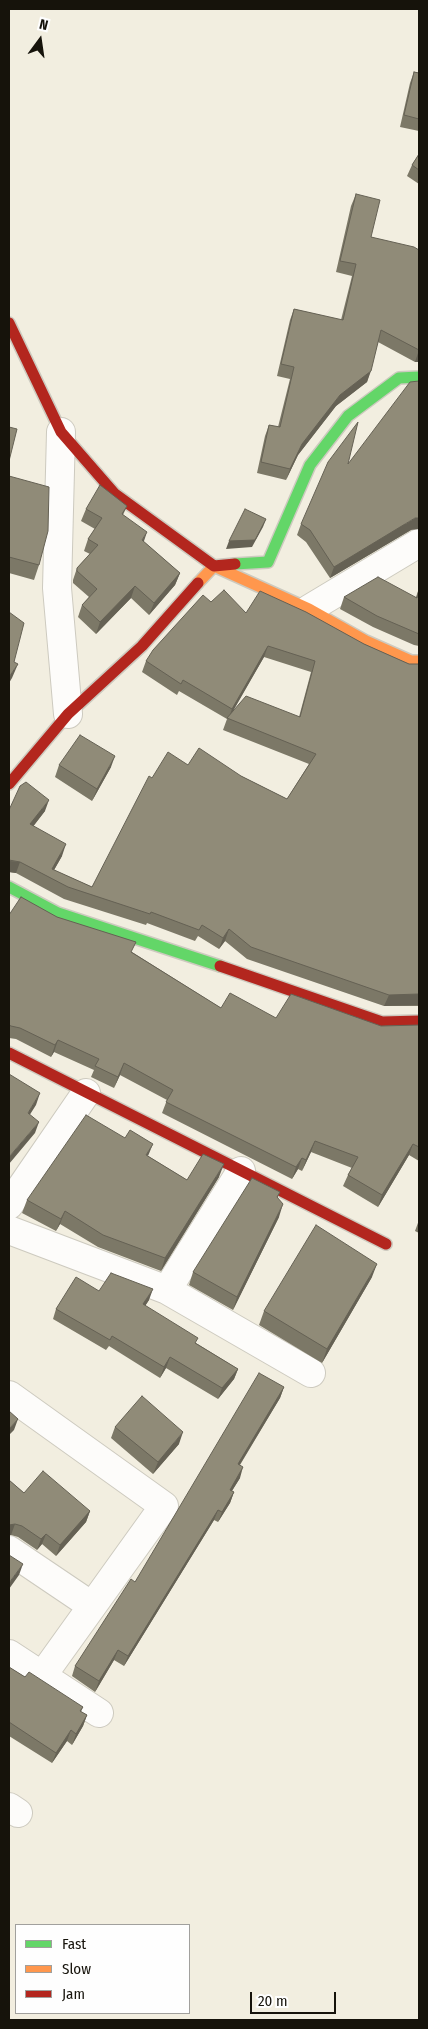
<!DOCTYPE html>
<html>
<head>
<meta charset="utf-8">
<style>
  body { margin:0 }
  #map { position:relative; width:428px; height:2029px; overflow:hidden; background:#f2eee0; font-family:"Fira Sans Condensed",sans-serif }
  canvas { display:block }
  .frame { position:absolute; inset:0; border:10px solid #16130b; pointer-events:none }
  .legend { position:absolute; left:15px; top:1924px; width:175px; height:90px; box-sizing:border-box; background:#fefefe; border:1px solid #a1a09d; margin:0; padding:6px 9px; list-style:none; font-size:15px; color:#16130b }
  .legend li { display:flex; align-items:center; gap:10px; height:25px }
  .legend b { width:25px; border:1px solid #a1a09d }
  .north { position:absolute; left:15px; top:15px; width:50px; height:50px; -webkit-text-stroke:4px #fefefe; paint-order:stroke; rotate:14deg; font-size:14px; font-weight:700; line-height:20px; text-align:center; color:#16130b }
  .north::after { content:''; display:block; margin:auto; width:18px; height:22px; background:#16130b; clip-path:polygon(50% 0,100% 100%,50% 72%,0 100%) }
  .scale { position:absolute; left:250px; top:1992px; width:86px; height:22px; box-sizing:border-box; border:2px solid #16130b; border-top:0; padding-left:6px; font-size:15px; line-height:18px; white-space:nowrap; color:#16130b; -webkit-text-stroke:4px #fefefe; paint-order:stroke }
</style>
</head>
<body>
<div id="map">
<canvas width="428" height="2029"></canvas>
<div class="frame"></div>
<ul class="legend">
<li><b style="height:6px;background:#63d668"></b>Fast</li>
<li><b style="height:6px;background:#ff974d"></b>Slow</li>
<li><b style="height:6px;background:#b3261e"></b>Jam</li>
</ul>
<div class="north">N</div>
<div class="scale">20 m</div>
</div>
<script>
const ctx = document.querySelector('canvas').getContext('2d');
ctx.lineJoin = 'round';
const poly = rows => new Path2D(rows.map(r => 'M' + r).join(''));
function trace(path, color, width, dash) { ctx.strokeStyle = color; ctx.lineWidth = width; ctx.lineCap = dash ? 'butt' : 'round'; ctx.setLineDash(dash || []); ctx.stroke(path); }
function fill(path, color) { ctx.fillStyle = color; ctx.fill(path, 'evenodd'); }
const street = poly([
  [61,432,57,588,68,714],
  [309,609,419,543],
  [9,1205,86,1093],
  [9,1230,167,1290,311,1373],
  [167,1290,241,1171],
  [9,1395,164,1506,42,1676],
  [9,1550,92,1606],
  [9,1654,99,1713],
  [9,1807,18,1813]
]);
const fast = poly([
  [235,564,268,562,310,465,348,416,399,378,419,377],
  [9,887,58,913,220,966]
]);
const slow = poly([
  [198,583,214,566,309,609,366,641,411,661,419,661]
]);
const jam = poly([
  [9,323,61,432,115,494,214,566,235,564],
  [9,784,68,714,142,646,198,583],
  [220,966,382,1022,419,1021],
  [9,1053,386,1244]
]);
const wall = poly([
  [414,72,419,73,419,131,400,127,410,83],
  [419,154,419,184,407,176,412,165],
  [356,194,371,237,419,250,419,362,415,362,378,342,367,382,336,406,298,455,286,480,257,473,265,436,269,425,278,427,290,379,277,376,290,320,294,309,341,320,352,276,336,272,351,206],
  [348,464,411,530,330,578,306,542,297,535,301,524],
  [9,476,39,565,34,580,9,573],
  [127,506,123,515,144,542,180,573,175,585,149,615,131,598,96,634,78,617,82,605,89,597,73,583,73,580,77,568,90,554,84,551,88,539,95,529,81,521,86,509],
  [419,588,419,646,414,645,373,627,340,609,344,597,416,597],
  [211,602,246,613,364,644,409,664,419,664,419,1006,384,1006,247,959,225,941,219,949,198,936,195,941,147,923,146,925,64,899,16,873,9,872,9,810,45,811,33,826,62,856,54,870,92,887,152,778,188,765,241,776,287,799,309,764,223,730,227,719,179,691,177,695,142,672,146,661],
  [264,657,311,672,299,717,233,710],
  [59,765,111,767,92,801,55,777],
  [9,915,57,917,132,952,221,1008,276,1018,381,1026,419,1025,419,1161,409,1155,378,1207,343,1186,348,1175,352,1168,311,1152,302,1171,298,1169,292,1179,162,1113,167,1100,120,1075,114,1088,91,1077,94,1070,54,1052,51,1057,16,1039,9,1038],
  [148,1156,187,1180,219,1177,161,1271,98,1247,60,1224,56,1231,22,1213,27,1200],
  [280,1192,277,1198,279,1217,233,1310,189,1285,193,1272],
  [419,1220,419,1233,415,1231],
  [372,1277,322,1363,259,1325,264,1311],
  [99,1291,149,1300,145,1306,196,1343,238,1369,234,1379,218,1399,166,1368,160,1378,109,1346,106,1350,53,1319,56,1309],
  [284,1387,280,1398,240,1465,240,1478,232,1491,234,1492,230,1503,218,1522,214,1520,124,1666,114,1660,95,1692,72,1676,75,1666,135,1582],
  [115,1427,179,1444,153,1474,111,1438],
  [9,1480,24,1493,90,1511,86,1522,56,1556,42,1544,37,1550,18,1537,11,1535,9,1535],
  [9,1667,25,1677,83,1707,81,1712,87,1715,83,1726,72,1745,67,1741,52,1763,9,1736]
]);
const shadedWall = poly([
  [419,350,419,362,415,362],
  [371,371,367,382,336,406,298,455,286,480,290,469,302,444,340,395],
  [415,518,419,518,419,529,411,530,330,578,334,567],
  [266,519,263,527,252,547,226,549,229,541],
  [147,532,143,544,142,540],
  [180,573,175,585,149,615,154,603],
  [135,586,131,598,96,634,100,622],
  [268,646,264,657,228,720,232,709],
  [18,664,12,678,9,683,9,677],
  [115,756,111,767,92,801,97,789],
  [49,800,45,811,26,836,30,824],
  [66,844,62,856,50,877,52,869],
  [10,861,20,862,16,873,9,872,9,865],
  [229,929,225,941,219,949,223,938],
  [419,994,419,1005,384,1006,389,995],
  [58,1040,54,1052,51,1057,55,1045],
  [124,1063,120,1075,114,1088,118,1077],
  [40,1093,36,1105,24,1124,28,1113],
  [39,1122,35,1133,9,1164,9,1157],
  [315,1141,311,1152,302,1171,306,1160],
  [153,1144,148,1156,146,1155],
  [413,1144,409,1155,378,1207,382,1195],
  [302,1158,298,1169,292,1179,296,1167],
  [224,1164,219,1177,161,1271,165,1258],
  [283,1204,279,1217,233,1310,237,1297],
  [65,1211,60,1224,56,1231,61,1219],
  [377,1264,372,1277,322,1363,327,1349],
  [153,1289,149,1300,139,1315,143,1304],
  [170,1357,166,1368,160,1378,164,1367],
  [238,1369,234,1379,218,1399,222,1388],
  [284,1387,280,1398,234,1474,238,1464],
  [18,1419,14,1430,9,1435,9,1429],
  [183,1432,179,1444,153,1474,158,1462],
  [243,1467,240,1478,226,1500,230,1490],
  [234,1492,230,1503,218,1522,222,1512],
  [218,1510,214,1520,124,1666,128,1656],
  [90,1511,86,1522,56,1556,60,1545],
  [15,1524,11,1535,9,1535,9,1525],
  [46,1534,42,1544,37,1550,41,1539],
  [23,1564,19,1575,9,1589,9,1583],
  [118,1650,114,1660,95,1692,99,1681],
  [87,1715,83,1726,72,1745,76,1734],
  [71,1730,67,1741,52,1763,56,1753]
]);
const building = poly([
  [414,72,419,73,419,119,404,115,414,72],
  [419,154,419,170,412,165,419,154],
  [356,194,380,200,371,237,414,247,419,250,419,350,381,330,371,371,340,395,302,444,290,469,261,462,269,425,280,427,294,367,281,364,294,309,343,320,356,264,340,261,356,194],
  [419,381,419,518,415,518,334,567,310,530,301,524,328,462,358,422,348,464,410,382,419,381],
  [9,427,17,429,9,461,9,427],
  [9,476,49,487,48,531,39,565,9,557,9,476],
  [100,485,127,506,122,514,147,532,142,540,180,573,154,603,135,586,100,622,82,605,97,589,77,571,77,568,98,545,88,539,102,518,86,509,100,485],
  [245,509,266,519,255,540,229,541,245,509],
  [378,577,417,598,419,590,419,634,377,616,344,597,378,577],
  [224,590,246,613,260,591,306,612,364,644,409,664,419,664,419,994,389,995,251,947,229,929,223,938,202,925,199,930,151,912,150,914,68,887,20,862,9,860,9,810,20,786,26,782,49,800,30,824,66,844,52,869,92,887,149,776,152,778,168,752,188,765,199,748,241,776,287,799,316,754,227,718,246,696,300,717,315,661,268,646,232,709,183,680,181,684,146,661,153,650,203,595,211,602,224,590],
  [9,612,24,623,14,662,18,664,9,677,9,612],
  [80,735,115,756,97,789,59,765,80,735],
  [21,897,57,917,136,942,131,952,221,1008,230,993,276,1018,291,994,381,1026,419,1025,419,1147,413,1144,382,1195,348,1175,358,1157,315,1141,306,1160,302,1158,296,1167,166,1102,173,1090,124,1063,118,1077,95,1066,99,1059,58,1040,55,1045,20,1028,11,1026,9,1025,9,915,21,897],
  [9,1074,40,1093,28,1113,39,1122,9,1157,9,1074],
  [86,1115,125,1138,130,1130,153,1144,146,1155,187,1180,203,1154,224,1164,165,1258,103,1235,65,1211,61,1219,27,1200,86,1115],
  [252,1178,280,1192,277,1197,283,1204,237,1297,193,1272,252,1178],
  [316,1225,377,1264,327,1349,264,1311,316,1225],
  [111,1273,153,1289,143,1304,198,1338,195,1343,238,1369,222,1388,170,1357,164,1367,112,1336,110,1340,56,1309,76,1277,99,1291,111,1273],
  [259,1373,284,1387,238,1464,243,1467,230,1490,234,1492,222,1512,218,1510,128,1656,118,1650,99,1681,75,1666,131,1579,135,1582,259,1373],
  [142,1396,183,1432,158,1462,115,1427,142,1396],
  [9,1411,18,1419,9,1429,9,1411],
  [43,1471,90,1511,60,1545,46,1534,41,1539,22,1526,15,1524,9,1525,9,1480,24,1493,43,1471],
  [9,1555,23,1564,9,1583,9,1555],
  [9,1667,25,1677,29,1672,83,1707,80,1711,87,1715,76,1734,71,1730,56,1753,9,1722,9,1667]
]);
trace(street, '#cdcabf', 30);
trace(fast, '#cdcabf', 14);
trace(slow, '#cdcabf', 14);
trace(jam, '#cdcabf', 14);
trace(street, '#fdfcfa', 28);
trace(fast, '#63d668', 11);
trace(slow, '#ff974d', 11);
trace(jam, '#b3261e', 11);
fill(wall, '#7c7867');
fill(shadedWall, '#656154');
fill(building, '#908b78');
trace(building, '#656154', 1);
</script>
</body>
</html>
